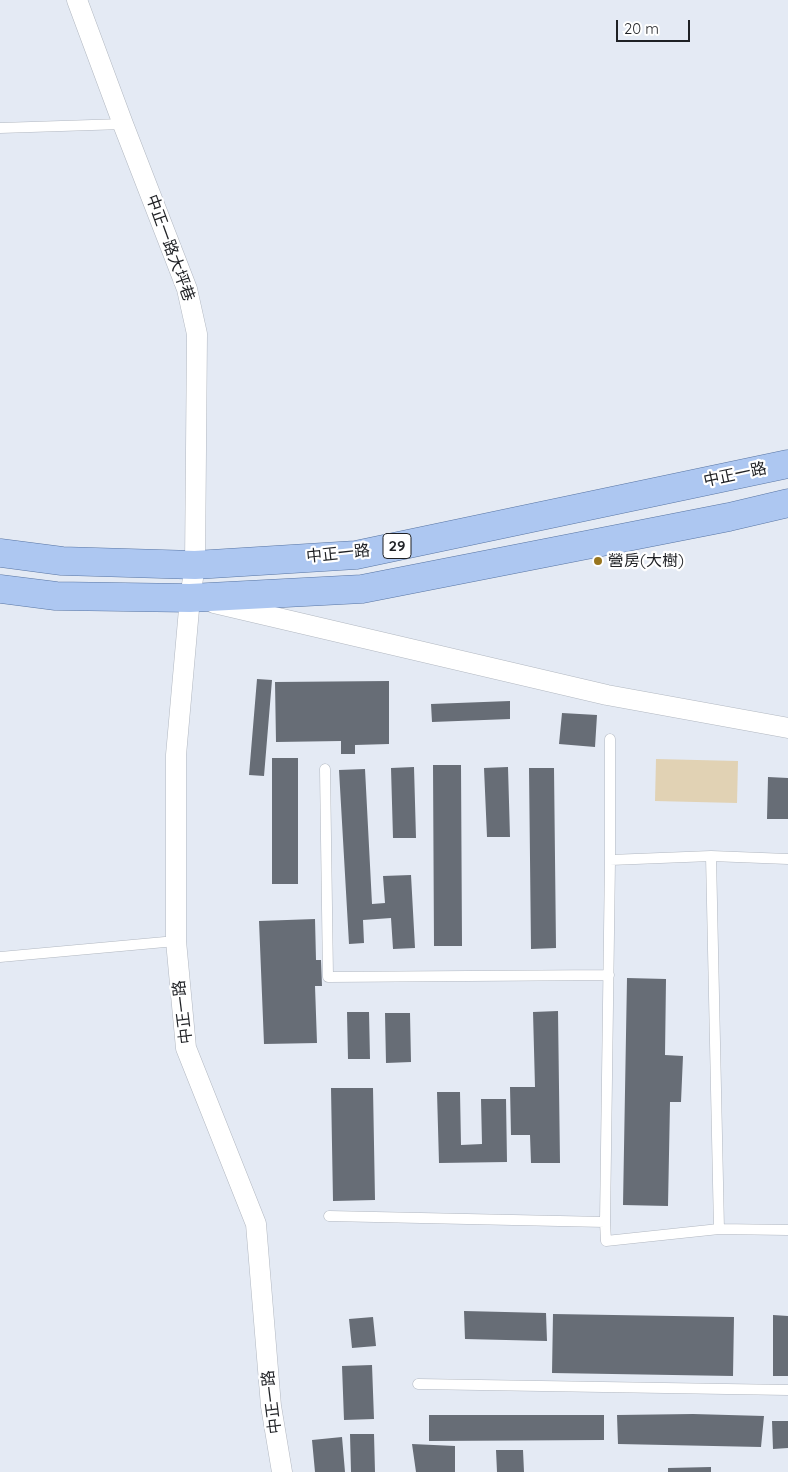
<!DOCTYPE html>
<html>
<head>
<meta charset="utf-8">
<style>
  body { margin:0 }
  #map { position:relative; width:788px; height:1472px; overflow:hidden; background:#e4eaf4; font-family:Quicksand,sans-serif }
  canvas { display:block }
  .scale { position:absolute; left:616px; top:20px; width:74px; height:22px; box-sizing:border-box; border:2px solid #1f2125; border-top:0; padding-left:6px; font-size:15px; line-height:18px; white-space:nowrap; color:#1f2125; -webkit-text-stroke:4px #fff; paint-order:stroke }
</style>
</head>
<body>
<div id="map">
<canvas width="788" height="1472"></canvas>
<div class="scale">20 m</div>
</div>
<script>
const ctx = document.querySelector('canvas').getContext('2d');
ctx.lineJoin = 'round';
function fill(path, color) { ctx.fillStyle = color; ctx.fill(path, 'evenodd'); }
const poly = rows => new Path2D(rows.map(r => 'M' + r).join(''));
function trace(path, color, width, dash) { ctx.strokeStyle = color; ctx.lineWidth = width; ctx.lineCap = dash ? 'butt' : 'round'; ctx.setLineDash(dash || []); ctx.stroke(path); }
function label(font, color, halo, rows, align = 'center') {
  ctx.font = font + ' Quicksand,"Noto Sans TC",sans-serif'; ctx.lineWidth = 4.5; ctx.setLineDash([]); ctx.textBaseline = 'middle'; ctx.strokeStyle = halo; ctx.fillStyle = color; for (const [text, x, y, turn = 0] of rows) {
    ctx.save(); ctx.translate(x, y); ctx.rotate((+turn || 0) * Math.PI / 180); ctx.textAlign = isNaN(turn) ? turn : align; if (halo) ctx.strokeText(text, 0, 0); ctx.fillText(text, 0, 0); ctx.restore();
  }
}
const green = poly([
  [656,759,738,761,737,803,655,801]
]);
const building = poly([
  [257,679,272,680,264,776,249,775],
  [389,681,389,744,355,745,355,754,341,754,341,741,276,742,275,682],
  [510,701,510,719,432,722,431,704],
  [562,713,597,715,595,747,559,744],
  [272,758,298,758,298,884,272,884],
  [433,765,461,765,462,946,434,946],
  [414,767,416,838,393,838,391,768],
  [508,767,510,837,487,837,484,768],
  [529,768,554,768,556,948,531,949],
  [365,769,372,904,385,903,383,876,411,875,415,948,393,949,391,918,363,920,364,943,349,944,339,770],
  [768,777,788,778,788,819,767,819],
  [315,919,316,960,321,960,322,986,315,986,317,1043,264,1044,259,921],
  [627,978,666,979,665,1055,683,1056,681,1102,670,1102,668,1206,623,1205],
  [558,1011,560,1163,531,1163,530,1135,511,1135,510,1087,535,1087,533,1012],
  [347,1012,369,1012,370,1059,348,1059],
  [385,1013,410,1013,411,1062,386,1063],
  [331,1088,373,1088,375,1200,333,1201],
  [437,1092,460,1092,461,1145,482,1144,481,1099,506,1099,507,1162,439,1163],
  [464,1311,546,1313,547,1341,465,1339],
  [553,1314,734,1317,733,1376,552,1373],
  [773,1315,788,1316,788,1376,773,1376],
  [373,1317,376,1346,352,1348,349,1319],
  [372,1365,374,1419,344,1420,342,1366],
  [693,1414,764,1416,761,1447,618,1444,617,1415],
  [429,1415,604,1415,604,1440,429,1441],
  [772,1421,788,1421,788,1448,773,1449],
  [350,1434,374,1434,375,1472,351,1472],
  [342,1437,345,1472,315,1472,312,1440],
  [412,1444,455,1446,455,1472,416,1472],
  [496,1450,523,1450,524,1472,497,1472],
  [711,1467,711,1472,668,1472,668,1468]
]);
const service = poly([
  [0,128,123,124],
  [610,739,610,860],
  [325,769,328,977,609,975],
  [711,856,610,860,605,1222,606,1241,719,1229],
  [788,859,711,856,719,1229,788,1230],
  [0,957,176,941],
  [329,1216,605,1222],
  [418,1384,788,1390]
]);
const minor = poly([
  [77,0,123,124,187,289,197,334,195,565,190,598,176,755,176,941,186,1048,256,1224,271,1406,282,1472],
  [214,603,607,695,788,728]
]);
const primary = poly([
  [0,553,62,561,195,565,356,555,788,464],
  [0,589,56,596,190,598,362,589,729,517,788,503]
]);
const markers = [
  [598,561,5,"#98751f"]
];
const shields = [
  [397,546,28]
];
const shieldNames = [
  ["29",397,546]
];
const streetNames = [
  ["中正一路大坪巷",170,248,70],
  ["中正一路",735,475,-12],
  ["中正一路",338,554,-6],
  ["中正一路",183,1012,-97],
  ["中正一路",272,1402,-97]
];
const poiNames = [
  ["營房(大樹)",608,561]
];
fill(green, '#e1d2b4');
fill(building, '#676d76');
trace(service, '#b1b7c0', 11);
trace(minor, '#b1b7c0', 21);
trace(primary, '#5875a3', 29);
trace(service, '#fff', 10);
trace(minor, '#fff', 20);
trace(primary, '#adc7f1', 28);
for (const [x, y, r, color] of markers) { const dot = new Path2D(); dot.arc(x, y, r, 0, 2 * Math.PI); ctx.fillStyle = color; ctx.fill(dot); trace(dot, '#fff', 2); }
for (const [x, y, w] of shields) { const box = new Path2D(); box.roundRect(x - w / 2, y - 12.5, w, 25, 4); ctx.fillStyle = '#fff'; ctx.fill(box); trace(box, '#1f2125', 1); }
label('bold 15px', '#1f2125', null, shieldNames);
label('16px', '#1f2125', '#fff', streetNames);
label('16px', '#1f2125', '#fff', poiNames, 'left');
</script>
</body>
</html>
